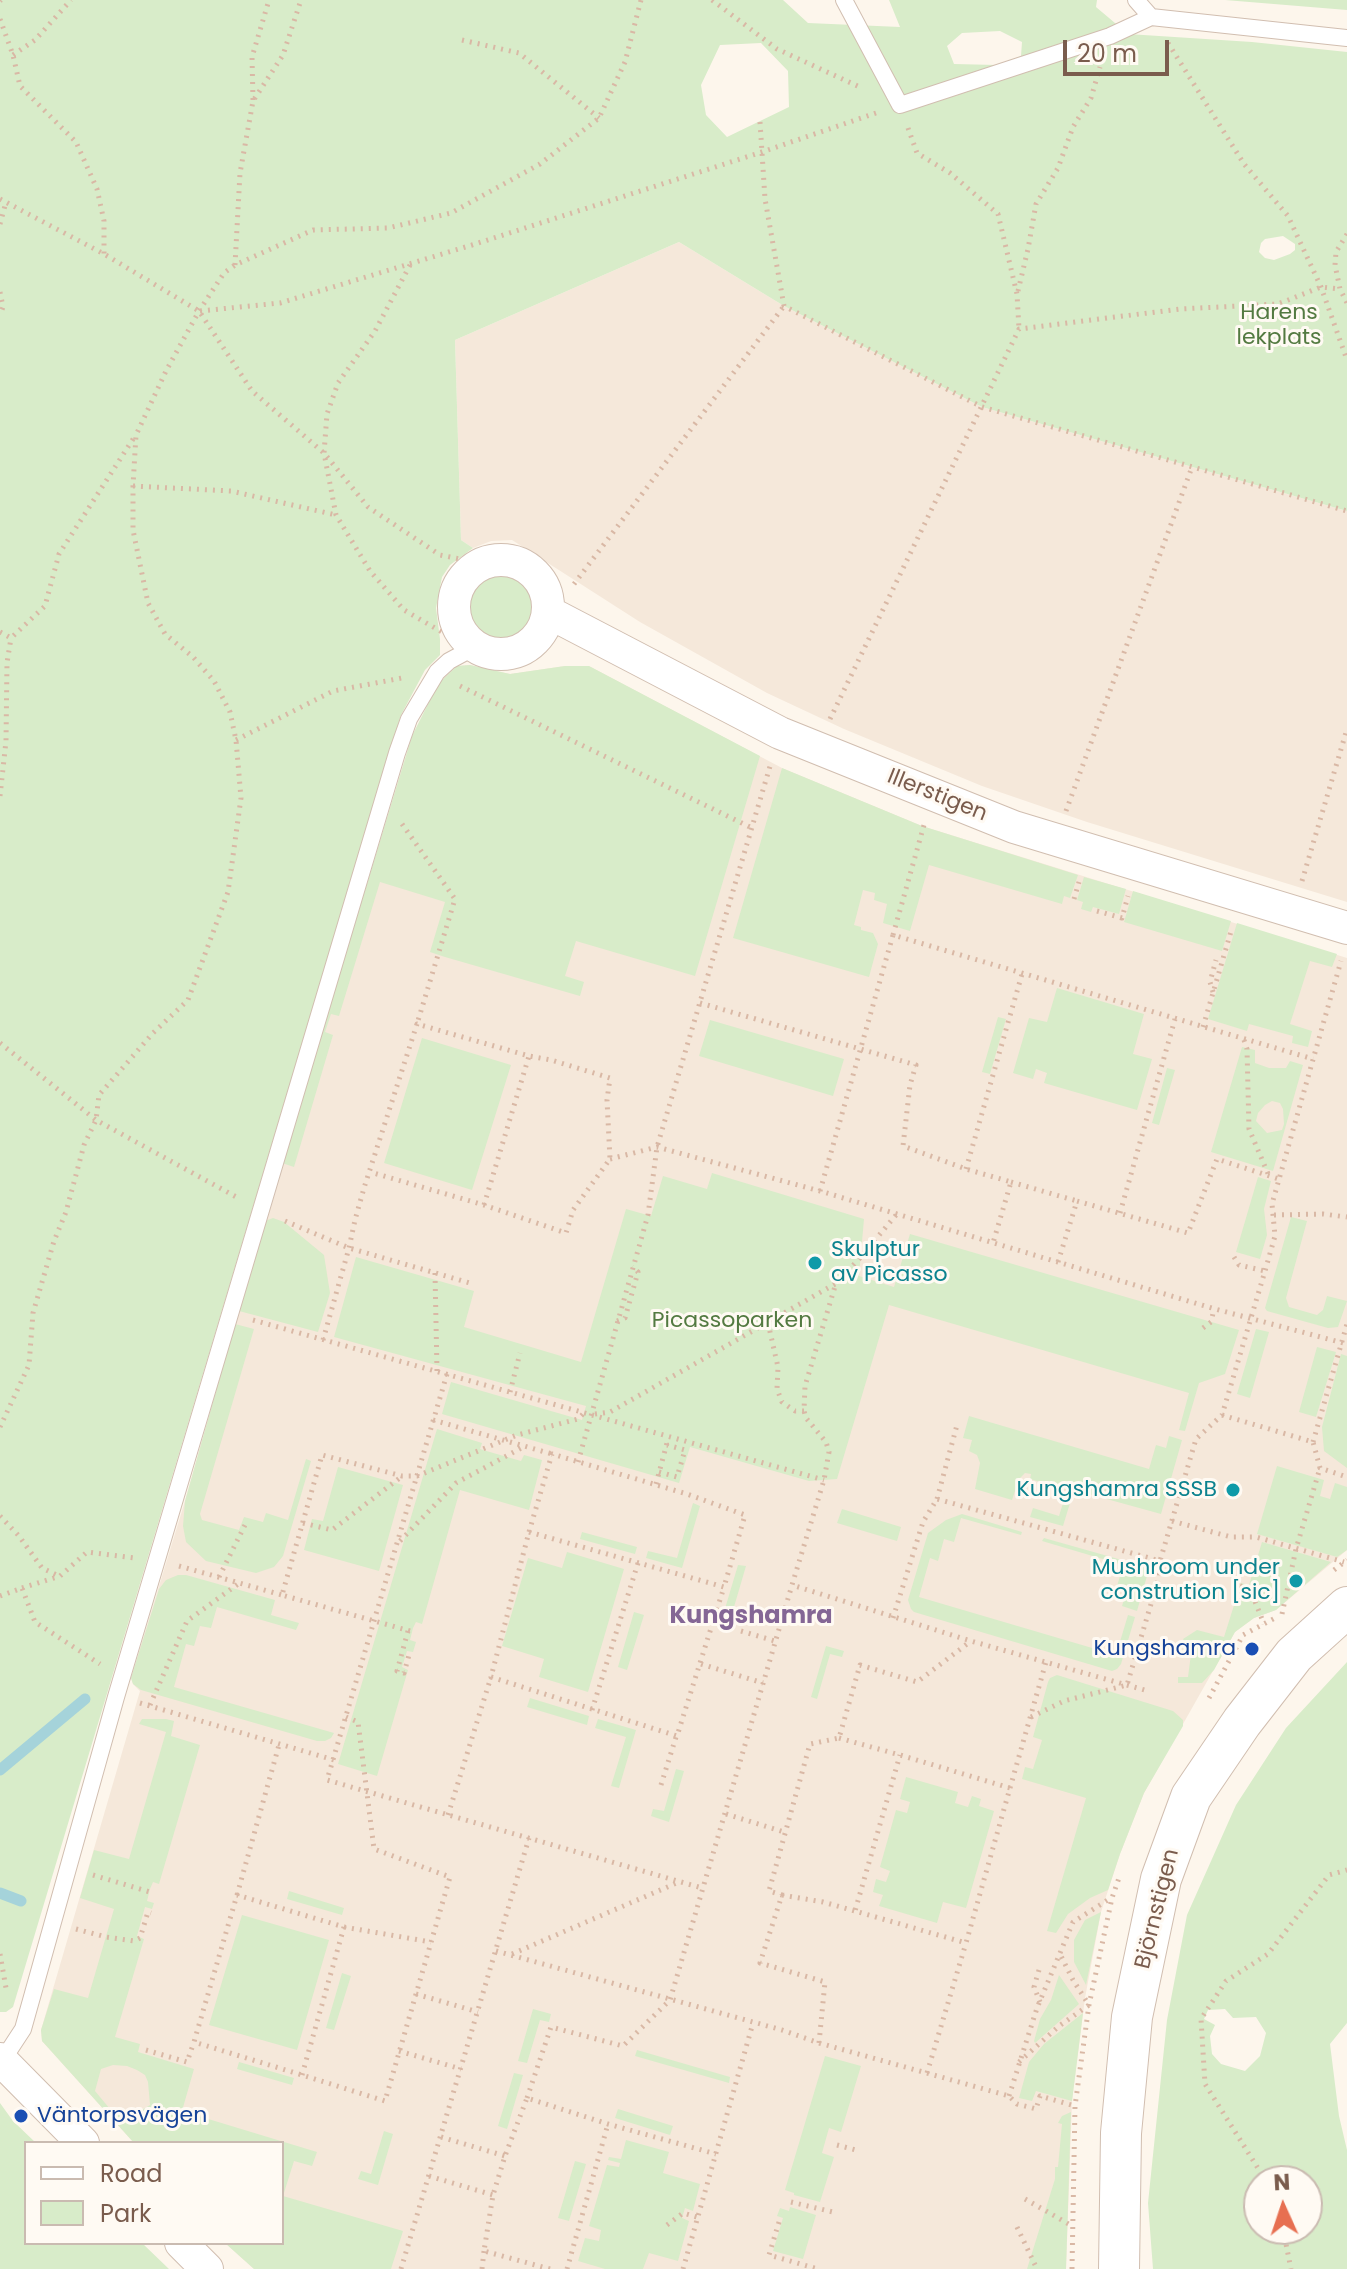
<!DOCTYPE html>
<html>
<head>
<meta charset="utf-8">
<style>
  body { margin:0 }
  #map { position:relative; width:1347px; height:2269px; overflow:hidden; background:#fdf6ec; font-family:Poppins,sans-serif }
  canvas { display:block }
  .legend { position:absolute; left:24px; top:2141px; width:260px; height:104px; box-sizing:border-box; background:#fffaf3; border:2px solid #cabbb1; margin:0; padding:10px 14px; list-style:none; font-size:24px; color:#7a5c4d }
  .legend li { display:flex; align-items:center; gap:16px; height:40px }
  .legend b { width:40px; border:2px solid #cabbb1 }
  .north { position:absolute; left:1243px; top:2165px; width:80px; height:80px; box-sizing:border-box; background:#fffaf3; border:2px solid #cabbb1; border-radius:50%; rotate:357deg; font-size:22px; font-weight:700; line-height:32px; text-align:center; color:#7a5c4d }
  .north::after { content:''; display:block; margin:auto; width:28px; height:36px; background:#e76f51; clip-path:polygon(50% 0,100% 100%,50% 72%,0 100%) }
  .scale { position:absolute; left:1063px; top:40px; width:106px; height:36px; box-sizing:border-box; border:4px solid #7a5c4d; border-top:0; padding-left:10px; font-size:24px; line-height:28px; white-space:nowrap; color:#7a5c4d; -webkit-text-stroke:6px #fffaf3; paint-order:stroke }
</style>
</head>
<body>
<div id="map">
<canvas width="1347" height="2269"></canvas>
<ul class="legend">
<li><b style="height:10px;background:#fff"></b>Road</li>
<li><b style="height:22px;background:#d8ecc9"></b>Park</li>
</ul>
<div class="north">N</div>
<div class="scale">20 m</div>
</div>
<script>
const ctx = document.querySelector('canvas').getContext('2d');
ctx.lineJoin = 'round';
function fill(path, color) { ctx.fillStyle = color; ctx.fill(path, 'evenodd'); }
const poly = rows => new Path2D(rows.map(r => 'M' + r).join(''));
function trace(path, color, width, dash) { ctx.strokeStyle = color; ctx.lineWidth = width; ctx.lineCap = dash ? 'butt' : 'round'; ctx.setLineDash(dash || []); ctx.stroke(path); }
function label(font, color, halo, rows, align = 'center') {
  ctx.font = font + ' Poppins,sans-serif'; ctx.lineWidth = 6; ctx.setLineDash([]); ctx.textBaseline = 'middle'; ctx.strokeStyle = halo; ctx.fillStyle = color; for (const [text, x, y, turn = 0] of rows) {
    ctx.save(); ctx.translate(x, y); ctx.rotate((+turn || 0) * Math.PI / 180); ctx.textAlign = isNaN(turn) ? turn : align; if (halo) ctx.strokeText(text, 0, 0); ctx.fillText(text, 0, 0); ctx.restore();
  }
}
const residential = poly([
  [679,242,784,306,982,407,1347,511,1347,902,1087,822,982,786,844,729,767,693,640,622,512,540,491,541,473,548,461,540,455,340],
  [470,665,510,674,565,666,589,666,782,768,922,826,1347,958,1347,1550,1276,1610,1254,1618,1235,1632,1144,1793,1120,1854,1101,1912,1085,1998,1072,2101,1066,2269,254,2269,225,2243,282,2243,282,2143,134,2143,42,2041,41,2030,140,1691,133,1684,131,1678,185,1501,235,1324,412,736,444,677,457,666]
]);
const green = poly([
  [0,0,783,0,808,23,900,27,889,0,1097,0,1096,7,1128,34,1252,42,1347,52,1347,511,982,407,784,306,679,242,455,340,461,540,473,548,450,565,442,577,436,608,440,639,440,655,425,670,401,715,390,750,13,2007,6,2012,0,2012],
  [1000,31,1022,42,1021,56,997,65,954,64,947,46,962,33],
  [761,43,788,71,789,107,727,137,706,115,701,85,720,45],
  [1283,236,1295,244,1295,250,1290,254,1274,260,1265,258,1259,252,1261,243,1265,239],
  [1225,0,1347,0,1347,10],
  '469 607a32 32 0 1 1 64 0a32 32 0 1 1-64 0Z',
  [470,665,510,674,565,666,589,666,760,756,695,976,576,941,565,976,584,982,580,996,445,957,430,952,445,902,380,882,339,1016,331,1014,325,1032,333,1035,294,1167,282,1163,412,736,438,684,457,666],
  [782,768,922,826,1078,875,1070,898,1064,896,1062,904,929,865,910,931,883,923,887,904,874,900,875,893,863,890,854,925,861,927,861,930,873,933,878,944,869,977,733,938],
  [1084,877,1126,889,1119,914,1093,907,1091,912,1081,909,1083,902,1077,900],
  [1133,891,1231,921,1222,951,1124,922],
  [1237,923,1337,954,1332,967,1310,961,1290,1024,1312,1031,1308,1047,1292,1043,1293,1036,1249,1024,1247,1031,1208,1019],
  [1057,988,1144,1014,1133,1054,1152,1059,1137,1110,1044,1083,1047,1073,1036,1069,1033,1079,1013,1073,1029,1018,1047,1022],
  [998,1017,1006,1019,990,1074,982,1072],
  [710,1020,844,1059,833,1096,699,1056],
  [422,1038,511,1065,472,1190,384,1163],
  [1242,1047,1255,1050,1255,1063,1269,1068,1286,1068,1290,1061,1303,1065,1273,1171,1211,1152],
  [1272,1101,1280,1103,1283,1109,1284,1124,1282,1130,1267,1133,1256,1121,1258,1113,1265,1105],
  [1167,1068,1175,1070,1159,1125,1152,1123],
  [712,1173,864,1219,859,1276,894,1287,910,1234,1239,1330,1225,1374,1199,1383,1185,1431,1179,1430,1189,1393,889,1305,837,1479,809,1481,690,1447,679,1483,442,1414,451,1382,582,1420,586,1406,334,1337,356,1257,474,1291,464,1327,581,1362,626,1209,651,1216,663,1176,707,1189],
  [1258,1177,1271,1181,1264,1209,1267,1235,1260,1259,1236,1252],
  [1291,1217,1307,1221,1286,1298,1289,1307,1317,1315,1323,1310,1327,1296,1347,1301,1338,1327,1328,1328,1267,1311,1265,1308],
  [273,1218,284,1222,324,1255,330,1293,318,1332,239,1311,265,1221],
  [235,1324,254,1329,200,1514,202,1520,239,1530,244,1517,263,1522,266,1513,288,1520,306,1459,311,1461,283,1556,274,1567,256,1573,206,1561,186,1542,183,1526,185,1501],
  [1256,1329,1269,1332,1250,1398,1237,1394],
  [1317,1347,1336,1352,1316,1417,1299,1412],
  [1341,1354,1347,1356,1347,1468,1324,1451,1322,1427],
  [969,1416,1149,1469,1156,1445,1166,1448,1169,1436,1182,1440,1161,1514,1074,1490,1063,1526,1030,1517,1033,1508,1059,1516,1067,1490,1030,1479,1031,1474,1025,1473,1019,1479,1012,1500,975,1489,980,1463,977,1455,969,1451,972,1440,963,1438],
  [437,1429,482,1443,480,1449,483,1450,521,1461,524,1455,542,1460,529,1510,460,1490,422,1624,416,1622,413,1628,410,1640,416,1642,413,1652,407,1651,402,1667,408,1670,377,1776,338,1764],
  [1277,1466,1324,1480,1320,1496,1330,1499,1335,1483,1347,1487,1347,1550,1337,1557,1257,1534],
  [338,1467,403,1485,379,1571,304,1550,312,1519,323,1521],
  [693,1503,700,1506,682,1568,646,1558,648,1551,677,1558],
  [842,1509,901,1527,897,1541,837,1523],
  [962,1514,1022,1532,1021,1535,961,1518,954,1542,944,1539,938,1561,930,1558,919,1597,1116,1655,1128,1615,1135,1617,1121,1664,1117,1669,1112,1671,914,1612,911,1609,908,1600,928,1533,946,1520],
  [582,1532,637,1547,635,1554,580,1539],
  [1044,1538,1143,1566,1147,1576,1137,1611,1122,1606,1126,1593,1116,1590,1123,1565,1042,1541],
  [1262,1542,1331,1562,1276,1610,1254,1618,1235,1632,1214,1670,1202,1683,1178,1683,1178,1677,1188,1677,1191,1654,1183,1639,1197,1630,1224,1637,1241,1583,1249,1585],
  [567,1552,624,1569,588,1692,539,1677,544,1659,502,1646,528,1558,562,1568],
  [738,1565,746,1566,729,1624,721,1622],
  [178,1575,186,1575,275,1600,271,1615,299,1623,296,1630,217,1607,211,1628,200,1626,194,1646,186,1644,174,1687,334,1733,331,1738,325,1741,317,1741,141,1690,133,1684,131,1678,159,1589,166,1580],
  [634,1612,644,1615,627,1670,618,1667],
  [826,1646,844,1651,842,1657,830,1654,817,1699,811,1697],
  [1347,1662,1347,2023,1330,2044,1339,2116,1347,2150,1347,2269,1153,2269,1148,2203,1167,2020,1187,1915,1236,1805,1286,1728],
  [1225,2009,1233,2018,1256,2017,1266,2033,1260,2056,1245,2071,1221,2064,1212,2054,1210,2036,1215,2025,1204,2019,1208,2010],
  [1259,2181,1307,2181,1307,2229,1259,2229],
  [1057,1675,1173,1711,1183,1720,1183,1726,1144,1793,1120,1854,1108,1890,1090,1898,1068,1914,1056,1933,1047,1931,1086,1798,1022,1779,1025,1767,1033,1769,1042,1740,1033,1737,1048,1682,1050,1678],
  [530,1698,589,1716,587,1725,527,1707],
  [142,1719,166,1719,174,1721,171,1736,200,1745,159,1884,153,1882,150,1889,147,1901,154,1903,152,1909,145,1907,137,1936,144,1939,115,2037,140,2044,138,2052,194,2069,182,2111,317,2152,312,2166,294,2161,283,2196,403,2231,391,2269,254,2269,225,2243,282,2243,282,2143,134,2143,42,2041,41,2030,54,1989,88,1998,114,1909,80,1898,94,1850,129,1859,166,1732,139,1724],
  [113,2065,127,2066,137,2070,145,2075,148,2082,150,2105,131,2117,119,2114,110,2109,95,2091,101,2069],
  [598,1719,636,1730,619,1788,611,1786,626,1737,595,1728],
  [676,1769,684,1771,669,1822,651,1816,653,1809,664,1811],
  [906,1777,958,1792,955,1803,968,1807,972,1796,981,1799,979,1806,994,1811,966,1908,943,1902,937,1923,879,1906,883,1895,873,1892,876,1879,886,1882,890,1871,880,1867,896,1810,907,1813,910,1802,900,1799],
  [289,1891,344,1908,342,1915,287,1899],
  [1101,1912,1086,1985,1074,1962,1074,1940,1085,1920],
  [242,1915,329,1940,297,2050,209,2025],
  [342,1973,351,1976,334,2030,326,2028],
  [1059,1975,1079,2004,1035,2043,1034,2041,1040,2019,1051,2000],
  [533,2009,551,2014,549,2022,540,2020,527,2063,518,2061],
  [1083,2013,1072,2101,1036,2091,1032,2101,1019,2098,1029,2062,1044,2044],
  [637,2050,730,2077,729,2083,635,2056],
  [825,2056,861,2066,841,2132,829,2128,822,2153,834,2157,820,2202,794,2195,794,2193,785,2190],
  [239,2062,294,2078,292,2085,237,2069],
  [514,2073,523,2075,507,2129,498,2126],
  [0,2103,13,2121,36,2143,26,2143,26,2243,142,2243,169,2269,0,2269],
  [618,2109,673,2126,670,2135,615,2118],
  [1071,2112,1066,2269,1027,2269,1055,2179,1055,2167,1058,2167,1062,2124,1058,2123,1062,2116],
  [384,2131,393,2134,378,2185,358,2179,361,2171,371,2174],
  [626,2140,669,2152,663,2173,700,2184,693,2211,685,2208,682,2218,689,2221,678,2261,649,2253,643,2269,605,2269,578,2261,585,2238,599,2241,601,2230,589,2226,607,2165,619,2167,620,2163,608,2160,609,2157,621,2159],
  [575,2161,586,2164,569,2221,558,2218],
  [790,2207,816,2215,803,2259,773,2251,783,2218,777,2216,780,2208,789,2211]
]);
const stream = poly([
  [0,1770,85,1699],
  [0,1893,21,1901]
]);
const path = poly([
  [712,0,777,49,862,88],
  [0,1,1,0],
  [0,19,13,55,20,86,76,142,97,189,104,221,104,254],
  [462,40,519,53,599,118],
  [1168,43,1244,164,1288,216,1321,287,1347,360],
  [13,55,35,40,71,0],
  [253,100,252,57,269,0],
  [760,122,765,199,784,306,982,407,1347,511],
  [908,128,917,153,950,173,998,214,1017,294,1019,329],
  [0,199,104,254,199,311,252,391,324,453,368,507,440,555,460,559],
  [0,224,6,202],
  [1347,234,1336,252,1335,265,1340,289,1347,303],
  [235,265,240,173,253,101,283,55,301,0],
  [410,265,375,331,338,383,327,414,324,453,336,515,370,571,404,610,442,632],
  [1018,291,1028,249,1036,204,1058,168,1073,127,1091,98,1100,67],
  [0,292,3,307,0,315],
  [200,311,280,303,472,245,762,152,876,113],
  [133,486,231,491,336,515],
  [574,584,784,306],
  [0,632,11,638,45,606,59,554,135,436],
  [460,686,752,828],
  [830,719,1019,329,1180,309,1278,304,1321,287,1340,289],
  [236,740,333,691,402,678],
  [0,796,6,741,7,663,11,638],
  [1066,811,1192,467],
  [402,824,455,899,417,1024],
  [1302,881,1347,729],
  [1074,899,1079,882],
  [1097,911,1122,918,1128,896],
  [893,935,924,825],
  [1213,992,1210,982,1216,960],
  [700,1003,916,1065,910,1085,903,1146,966,1169,1011,1182,993,1243],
  [1203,1027,1232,928],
  [1244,1040,1247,1049,1249,1129,1269,1176],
  [0,1043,96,1120,240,1199],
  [610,1159,657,1147,820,1191,1215,1309,1347,1344],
  [966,1169,1022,974],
  [1011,1182,1077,1201],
  [820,1191,893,935,1313,1059],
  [484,1205,529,1056],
  [1120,1213,1175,1019],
  [896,1215,860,1258,836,1283,805,1386,804,1411,806,1418,826,1442,829,1452,824,1480,792,1585,971,1641,1148,1691],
  [1274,1215,1323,1214,1347,1217],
  [285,1221,349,1248,470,1283],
  [1234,1257,1239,1265,1265,1271],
  [1058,1262,1077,1201,1188,1233,1217,1159,1279,1179],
  [435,1273,437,1371],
  [253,1320,824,1480],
  [617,1321,625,1318,638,1272,632,1267],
  [768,1323,778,1367,777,1389,782,1402,795,1411,804,1411],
  [1203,1328,1211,1322,1214,1309],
  [323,1340,349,1248,355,1220,364,1188,417,1024,529,1056,551,1060,610,1078,607,1100,610,1159,573,1210,566,1233,484,1205,370,1172],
  [447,1374,327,1780,702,1888],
  [510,1392,520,1353],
  [595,1414,610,1412,835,1284],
  [1222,1415,1313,1442,1320,1468,1347,1477],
  [433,1420,552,1454],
  [0,1427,29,1365,33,1313,54,1241,66,1212,84,1145,96,1120,99,1095,153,1033,188,1000,228,892,241,798,236,740,230,712,214,681,193,657,165,634,148,603,133,530,133,486,136,435,166,371,199,311,224,273,235,265,313,230,388,228,451,213,540,164,599,118,625,62,641,0],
  [1313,1442,1347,1324],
  [578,1462,648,1215,657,1147,771,763],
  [659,1472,677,1477,685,1450,667,1445],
  [656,1484,667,1443],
  [937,1499,957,1425],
  [0,1516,19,1536,42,1568,59,1576],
  [1172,1521,1231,1537,1256,1537,1344,1562],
  [303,1523,332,1530,401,1477],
  [529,1532,724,1587,677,1736,491,1677,529,1532],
  [529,1532,552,1454,687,1494,745,1515,724,1587],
  [400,1541,456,1483,525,1446],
  [179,1566,282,1595],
  [1334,1570,1347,1560],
  [219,1577,247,1521],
  [1240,1586,1250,1589,1264,1624],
  [22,1588,60,1576,87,1552,134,1558],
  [0,1596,22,1588,35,1622,100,1664],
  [1282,1614,1296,1549,1320,1468],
  [893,1618,923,1522,937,1499,1160,1561],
  [408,1631,397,1671,404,1673,409,1655],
  [410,1631,282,1595,322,1455,402,1476,417,1476,517,1435,578,1419,584,1413],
  [741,1631,775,1641],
  [701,1664,763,1683],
  [1209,1698,1243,1635,1277,1617],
  [140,1703,334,1760],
  [150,1705,187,1621,238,1584],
  [592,1710,638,1563],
  [1031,1717,1064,1701,1127,1685,1159,1577,1160,1561,1196,1439,1222,1415,1265,1271,1275,1236,1272,1204,1341,961],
  [839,1738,900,1755,1010,1788,966,1943,855,1911,900,1755],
  [661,1785,676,1737],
  [1010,1788,1046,1662],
  [726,1814,784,1832],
  [448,1815,491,1677],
  [93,1875,150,1892],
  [237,1895,279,1745],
  [782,1895,823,1902,855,1911],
  [344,1927,431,1942],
  [76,1929,106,1937,134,1941,140,1938,148,1912,151,1913],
  [496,1951,782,2030,819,2043,1009,2096,1017,2104,1029,2107,1036,2109,1040,2096,1075,2106],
  [0,1954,6,1988],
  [512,1954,679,1882],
  [1039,1970,1034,1987,1040,2002],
  [416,1994,478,2012],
  [819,2043,825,1982,760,1963,782,1895,769,1891,810,1744,839,1738,860,1665,917,1682,971,1641],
  [146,2050,187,2062,194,2042],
  [399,2051,461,2069],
  [1019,2062,1059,2026,1089,2005,1073,1980,1060,1954],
  [927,2073,966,1943],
  [302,2075,344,1927,237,1895,194,2042,302,2075,385,2101,450,1877,374,1849,358,1722,346,1717],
  [1009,2096,1037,2008,1073,1922,1111,1898],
  [527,2098,551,2027,623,2046,670,2000,792,1585],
  [441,2137,505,2156],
  [837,2145,856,2150],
  [429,2176,493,2195],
  [1266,2181,1205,2084,1201,2019,1226,1981,1268,1954,1329,1875,1347,1870],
  [1025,2199,1072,2226],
  [791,2202,837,2213],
  [779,2222,769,2255,818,2269],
  [667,2225,683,2213,697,2217],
  [1017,2227,1037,2269],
  [1283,2229,1291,2269],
  [401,2269,529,1838],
  [482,2269,484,2251],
  [550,2269,484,2251,493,2195,505,2156,527,2098,608,2124,716,2154],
  [567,2269,608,2124],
  [683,2269,753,2023],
  [1072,2269,1075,2106,1089,2005,1112,1898,1120,1875]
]);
const service = poly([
  [844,0,900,105,1110,36,1151,17,1347,38],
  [1136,0,1151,17],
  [2,2061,23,2029,116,1697,397,753,409,719,437,672,449,661,475,647]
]);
const minor = poly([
  '454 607a47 47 0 1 1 94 0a47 47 0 1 1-94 0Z',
  [548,612,780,733,1014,827,1347,928],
  [0,2059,83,2143],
  [181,2243,207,2269]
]);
const tertiary = poly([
  [1119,2269,1121,2133,1132,2017,1161,1879,1191,1797,1242,1722,1294,1655,1347,1607]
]);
const markers = [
  [815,1263,8,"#0f9aa8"],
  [1233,1490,8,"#0f9aa8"],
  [1296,1581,8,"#0f9aa8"],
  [1252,1649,8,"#1a4fb4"],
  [21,2116,8,"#1a4fb4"]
];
const parkNames = [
  ["Harens",1279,313],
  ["lekplats",1279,338],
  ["Picassoparken",732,1321]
];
const streetNames = [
  ["Illerstigen",937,796,22],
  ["Björnstigen",1158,1909,-76]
];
const cultureNames = [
  ["Skulptur",831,1250,"left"],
  ["av Picasso",831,1275,"left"],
  ["Kungshamra SSSB",1217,1490],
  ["Mushroom under",1280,1568],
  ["constrution [sic]",1280,1593]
];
const transitNames = [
  ["Kungshamra",1236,1649],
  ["Väntorpsvägen",37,2116,"left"]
];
const neighbourhoodNames = [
  ["Kungshamra",751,1617]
];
fill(residential, '#f5e8da');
fill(green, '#d8ecc9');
trace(stream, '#a5d3da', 11);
trace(service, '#d1beb0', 18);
trace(minor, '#d1beb0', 34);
trace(tertiary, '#d1beb0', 42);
trace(path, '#d9b8a5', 5, [2, 6]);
trace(service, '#fff', 16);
trace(minor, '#fff', 32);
trace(tertiary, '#fff', 40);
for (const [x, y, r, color] of markers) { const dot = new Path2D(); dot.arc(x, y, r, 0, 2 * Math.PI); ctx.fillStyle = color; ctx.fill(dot); trace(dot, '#fffaf3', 3); }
label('22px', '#537a41', '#fffaf3', parkNames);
label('22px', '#7a5c4d', '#fffaf3', streetNames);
label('22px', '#0d838f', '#fffaf3', cultureNames, 'right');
label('22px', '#164399', '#fffaf3', transitNames, 'right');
label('bold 24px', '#846695', '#fffaf3', neighbourhoodNames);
</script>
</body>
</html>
